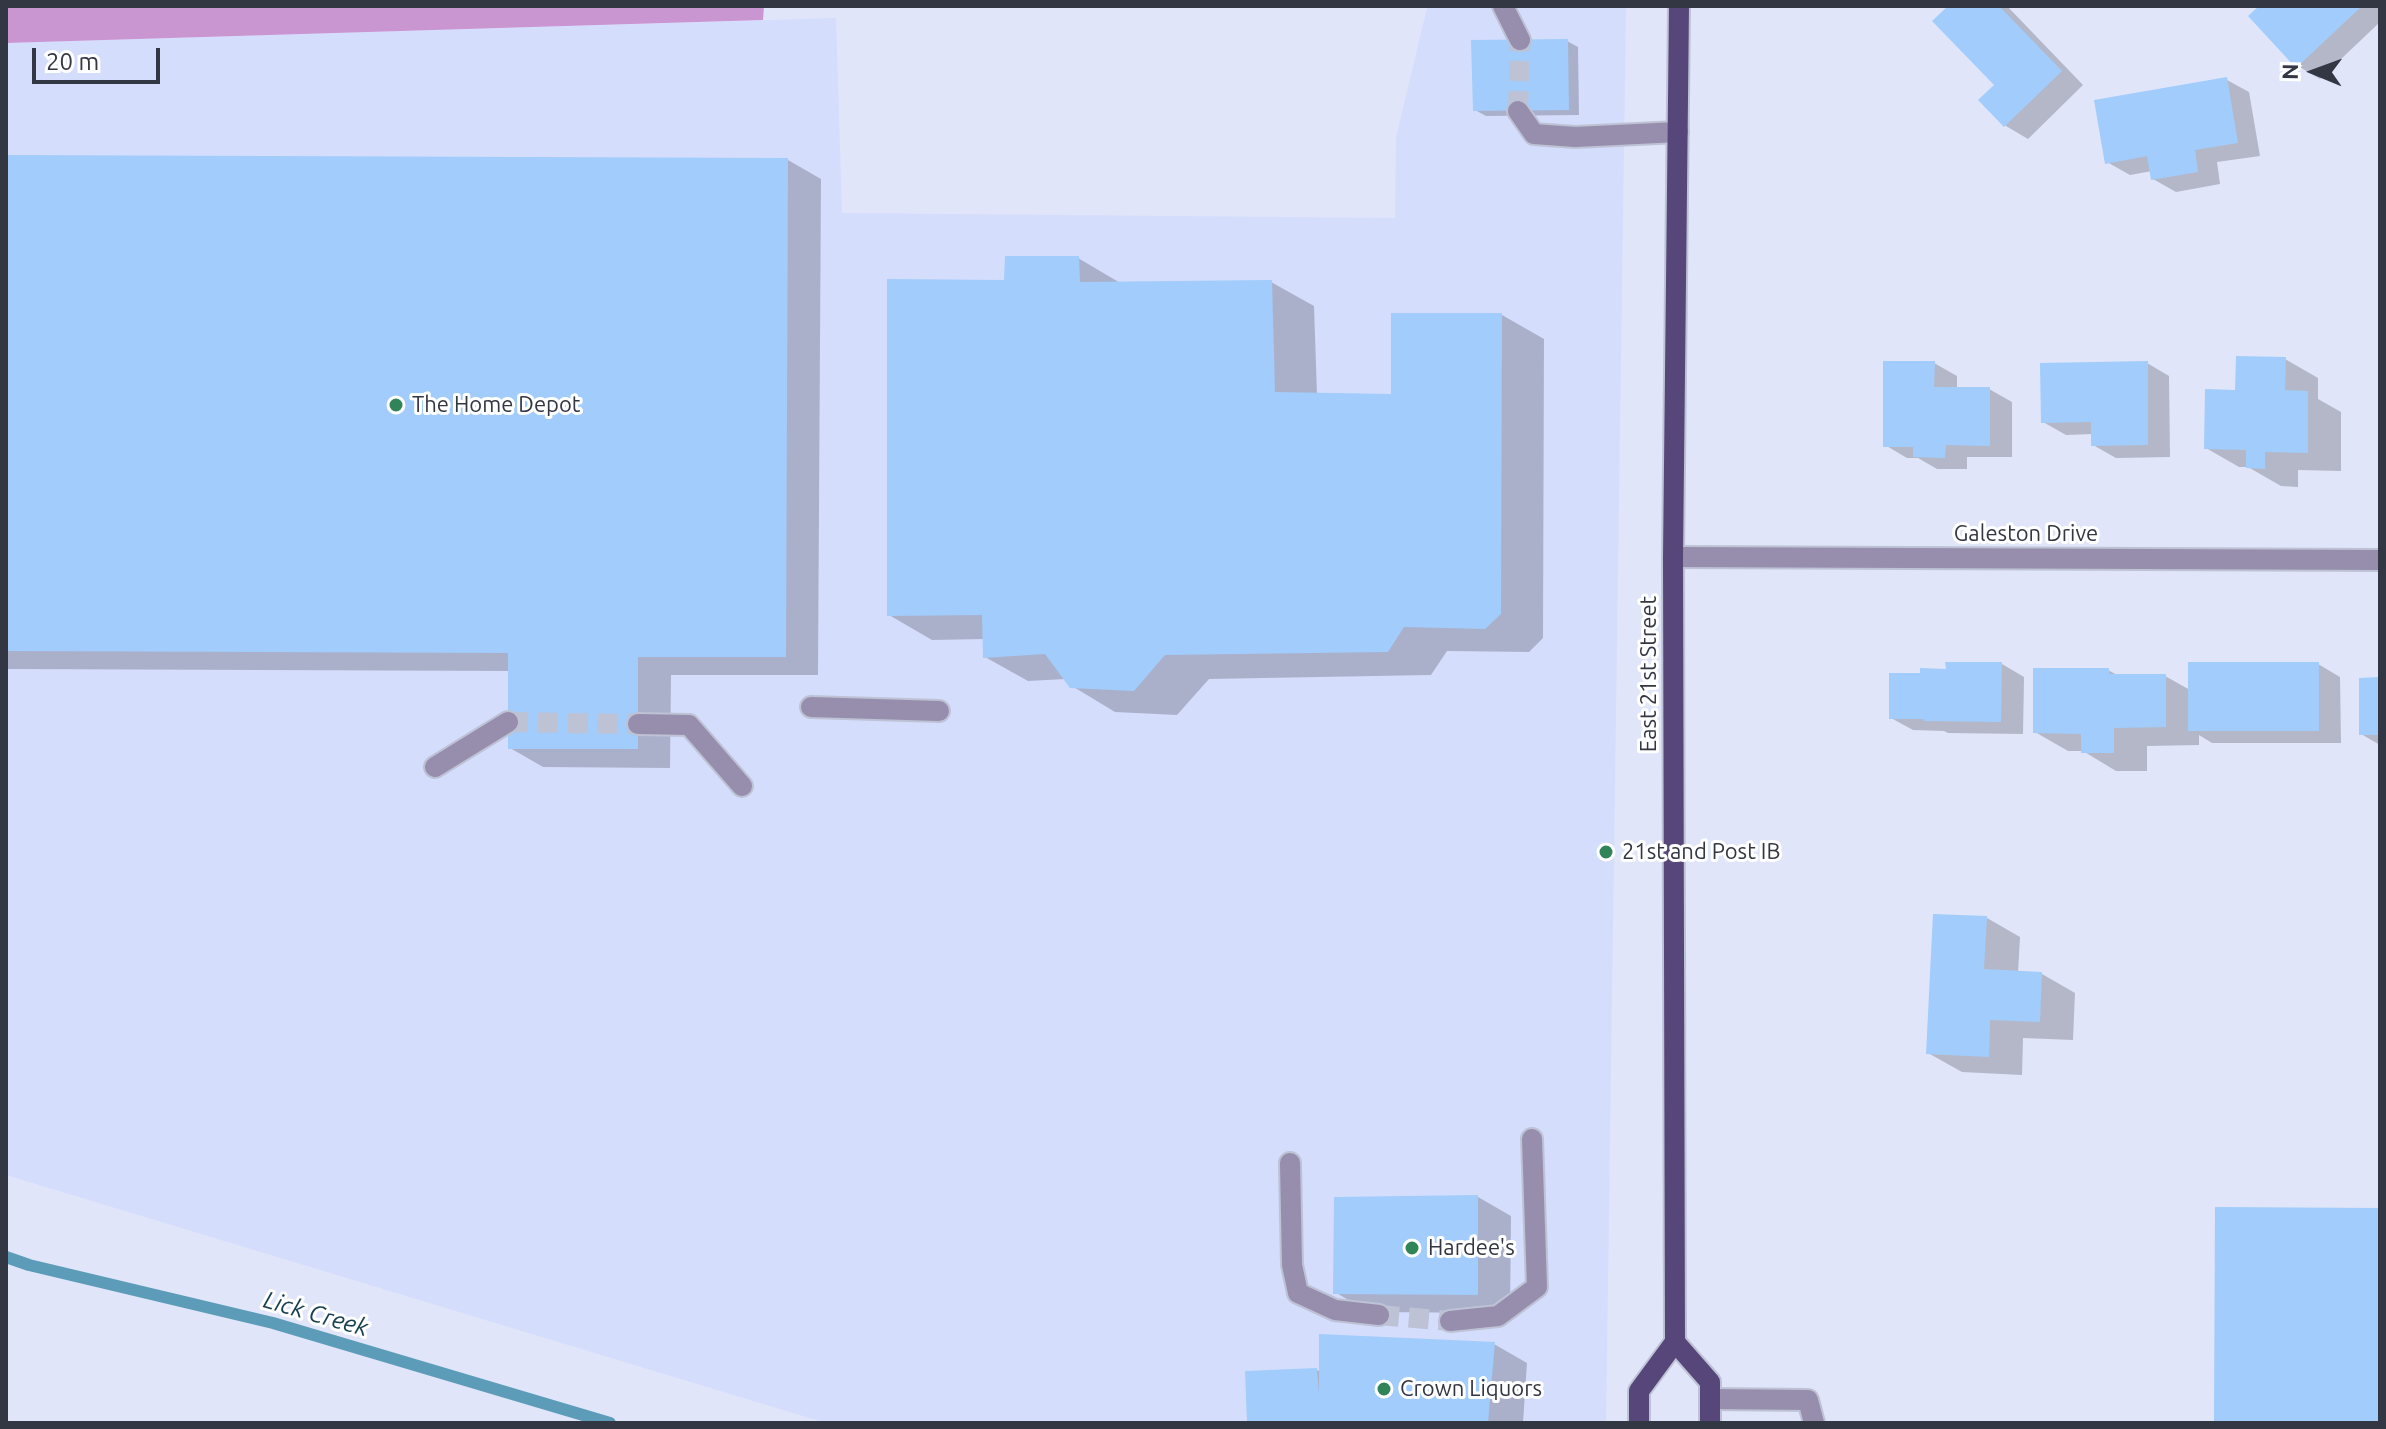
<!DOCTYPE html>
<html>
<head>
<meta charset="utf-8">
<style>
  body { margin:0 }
  #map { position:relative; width:2386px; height:1429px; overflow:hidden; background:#e0e5f9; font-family:Ubuntu,sans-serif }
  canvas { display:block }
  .frame { position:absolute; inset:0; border:8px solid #333643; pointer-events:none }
  .north { position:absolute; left:2274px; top:32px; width:80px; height:80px; -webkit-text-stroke:6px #fff; paint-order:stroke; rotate:271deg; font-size:22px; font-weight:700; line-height:32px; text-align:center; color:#333643 }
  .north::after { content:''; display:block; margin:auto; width:28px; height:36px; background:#333643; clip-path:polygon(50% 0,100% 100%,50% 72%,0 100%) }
  .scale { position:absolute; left:32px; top:48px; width:128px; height:36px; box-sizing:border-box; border:4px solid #333643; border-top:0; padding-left:10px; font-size:24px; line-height:28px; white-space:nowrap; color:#333643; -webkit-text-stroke:6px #fff; paint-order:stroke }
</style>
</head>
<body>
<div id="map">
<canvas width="2386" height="1429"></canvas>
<div class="frame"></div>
<div class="north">N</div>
<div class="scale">20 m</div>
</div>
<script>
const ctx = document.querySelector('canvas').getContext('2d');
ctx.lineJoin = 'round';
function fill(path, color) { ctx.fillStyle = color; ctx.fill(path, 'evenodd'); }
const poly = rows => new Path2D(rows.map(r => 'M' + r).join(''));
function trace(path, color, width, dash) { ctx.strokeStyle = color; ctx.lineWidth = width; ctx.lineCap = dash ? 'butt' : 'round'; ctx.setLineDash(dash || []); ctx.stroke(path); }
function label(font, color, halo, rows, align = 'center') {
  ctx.font = font + ' Ubuntu,sans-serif'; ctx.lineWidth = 6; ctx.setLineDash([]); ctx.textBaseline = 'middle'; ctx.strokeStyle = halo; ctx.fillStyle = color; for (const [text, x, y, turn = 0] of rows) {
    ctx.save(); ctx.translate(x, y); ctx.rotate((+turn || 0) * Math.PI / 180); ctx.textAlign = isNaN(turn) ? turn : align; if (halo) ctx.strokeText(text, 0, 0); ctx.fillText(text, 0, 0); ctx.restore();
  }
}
const built = poly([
  [1626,7,1606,1423,826,1423,6,1175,6,43,836,18,842,213,1395,218,1396,137,1427,8]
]);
const forest = poly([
  [6,6,764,6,763,20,6,43]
]);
const shadow = poly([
  [1951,6,2007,6,2083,85,2028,139,2006,126,1981,100,1997,85],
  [2261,6,2380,6,2380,22,2320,79,2298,66],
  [1567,41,1578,47,1579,115,1486,116,1475,110],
  [2227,80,2249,92,2260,156,2217,162,2220,184,2176,192,2153,179,2152,171,2130,175,2107,162],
  [6,157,788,160,821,179,818,675,671,675,670,768,543,767,510,748,510,671,6,669],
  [1078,258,1122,284,1271,282,1314,306,1317,394,1393,396,1502,315,1544,339,1543,638,1529,652,1447,651,1431,675,1209,679,1177,715,1115,712,1072,686,1066,679,1028,681,985,657,985,639,932,640,889,615,1006,282],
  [2285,359,2318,378,2318,399,2341,412,2341,471,2298,470,2298,487,2281,486,2248,467,2239,467,2206,448,2237,392],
  [1934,363,1957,376,1957,389,1989,389,2012,402,2012,457,1967,457,1967,469,1937,469,1918,458,1907,458,1885,445],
  [2147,363,2169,376,2170,457,2116,458,2093,445,2093,434,2066,435,2043,422],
  [2002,664,2024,677,2023,734,1948,733,1944,731,1913,730,1891,718,1922,675],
  [2318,664,2340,677,2341,743,2212,743,2199,735,2199,745,2147,746,2147,771,2116,771,2083,751,2068,751,2035,732,2108,670,2119,676,2165,676,2190,690],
  [2380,679,2380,745,2361,734],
  [1987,918,2020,937,2018,973,2042,974,2075,993,2073,1040,2023,1038,2022,1075,1962,1072,1928,1053],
  [1478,1197,1511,1216,1510,1313,1368,1312,1335,1292],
  [1494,1344,1527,1363,1523,1423,1249,1423,1317,1370,1321,1372]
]);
const stream = poly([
  [6,1257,29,1265,273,1323,610,1423]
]);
const building = poly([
  [1948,6,1999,6,2062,71,2004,127,1978,100,1994,85,1932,21],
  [2259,6,2362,6,2296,68,2248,16],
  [1568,39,1569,110,1473,111,1471,40],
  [2227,77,2238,143,2195,150,2198,172,2151,180,2147,156,2105,164,2094,100],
  [6,155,788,158,786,657,638,657,638,749,508,749,508,653,6,651],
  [1005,256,1079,256,1080,282,1272,280,1275,392,1391,394,1391,313,1502,313,1501,614,1485,629,1404,627,1388,652,1165,655,1134,691,1070,688,1045,654,983,658,982,615,887,616,887,279,1004,280],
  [2236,356,2286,357,2285,390,2308,391,2308,453,2265,452,2265,469,2246,468,2246,450,2204,449,2205,389,2235,390],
  [1883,361,1935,361,1934,387,1990,387,1990,446,1946,445,1945,458,1913,457,1913,447,1883,447],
  [2148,361,2148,445,2091,446,2091,422,2041,423,2040,363],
  [1945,662,2002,662,2001,722,1924,721,1924,719,1889,719,1889,673,1920,673,1920,668,1946,669],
  [2188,662,2319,662,2319,731,2188,731],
  [2033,668,2109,668,2109,674,2166,674,2166,727,2114,728,2114,753,2081,753,2081,734,2033,733],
  [2380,677,2380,735,2359,735,2359,678],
  [1933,914,1987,916,1984,969,2042,972,2040,1022,1990,1020,1989,1057,1926,1054],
  [1478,1195,1478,1295,1333,1294,1334,1197],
  [2215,1207,2380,1208,2380,1423,2214,1423],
  [1319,1334,1495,1342,1488,1423,1247,1423,1245,1371,1317,1368,1319,1395]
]);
const minorTunnel = poly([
  [1518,111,1520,40],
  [508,722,638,724],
  [1379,1315,1450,1321]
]);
const minor = poly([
  [1503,6,1520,40],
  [1518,111,1534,134,1575,137,1678,132],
  [1673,557,2380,560],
  [811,707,939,711],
  [638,724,689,725,742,786],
  [435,767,508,722],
  [1290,1163,1292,1265,1298,1293,1335,1310,1379,1315],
  [1450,1321,1498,1316,1537,1287,1532,1139],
  [1711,1399,1808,1400,1814,1423]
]);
const major = poly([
  [1675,1342,1710,1382,1710,1423],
  [1639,1423,1639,1391,1675,1342,1673,557,1679,6]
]);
const markers = [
  [396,405,8,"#308457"],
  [1606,852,8,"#308457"],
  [1412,1248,8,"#308457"],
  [1384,1389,8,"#308457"]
];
const poiNames = [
  ["The Home Depot",412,405],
  ["21st and Post IB",1622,852],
  ["Hardee's",1428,1248],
  ["Crown Liquors",1400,1389]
];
const streetNames = [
  ["Galeston Drive",2026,534],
  ["East 21st Street",1649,674,-90]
];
const waterNames = [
  ["Lick Creek",316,1314,16]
];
fill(built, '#d5ddfd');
fill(forest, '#c996d2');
fill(shadow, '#0003');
trace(stream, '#5c9cb9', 12);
fill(building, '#a1ccfb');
trace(minorTunnel, '#bdc2d5', 20, [20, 10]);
trace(minor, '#bdc2d5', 24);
trace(major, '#bdc2d5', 24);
trace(minor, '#978ead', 20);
trace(major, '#57467a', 20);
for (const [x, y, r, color] of markers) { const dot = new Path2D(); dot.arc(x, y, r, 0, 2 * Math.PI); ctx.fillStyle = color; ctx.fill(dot); trace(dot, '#fff', 3); }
label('22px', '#333643', '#fff', poiNames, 'left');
label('22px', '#333643', '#fff', streetNames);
label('italic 24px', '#163e4e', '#fff', waterNames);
</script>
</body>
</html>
